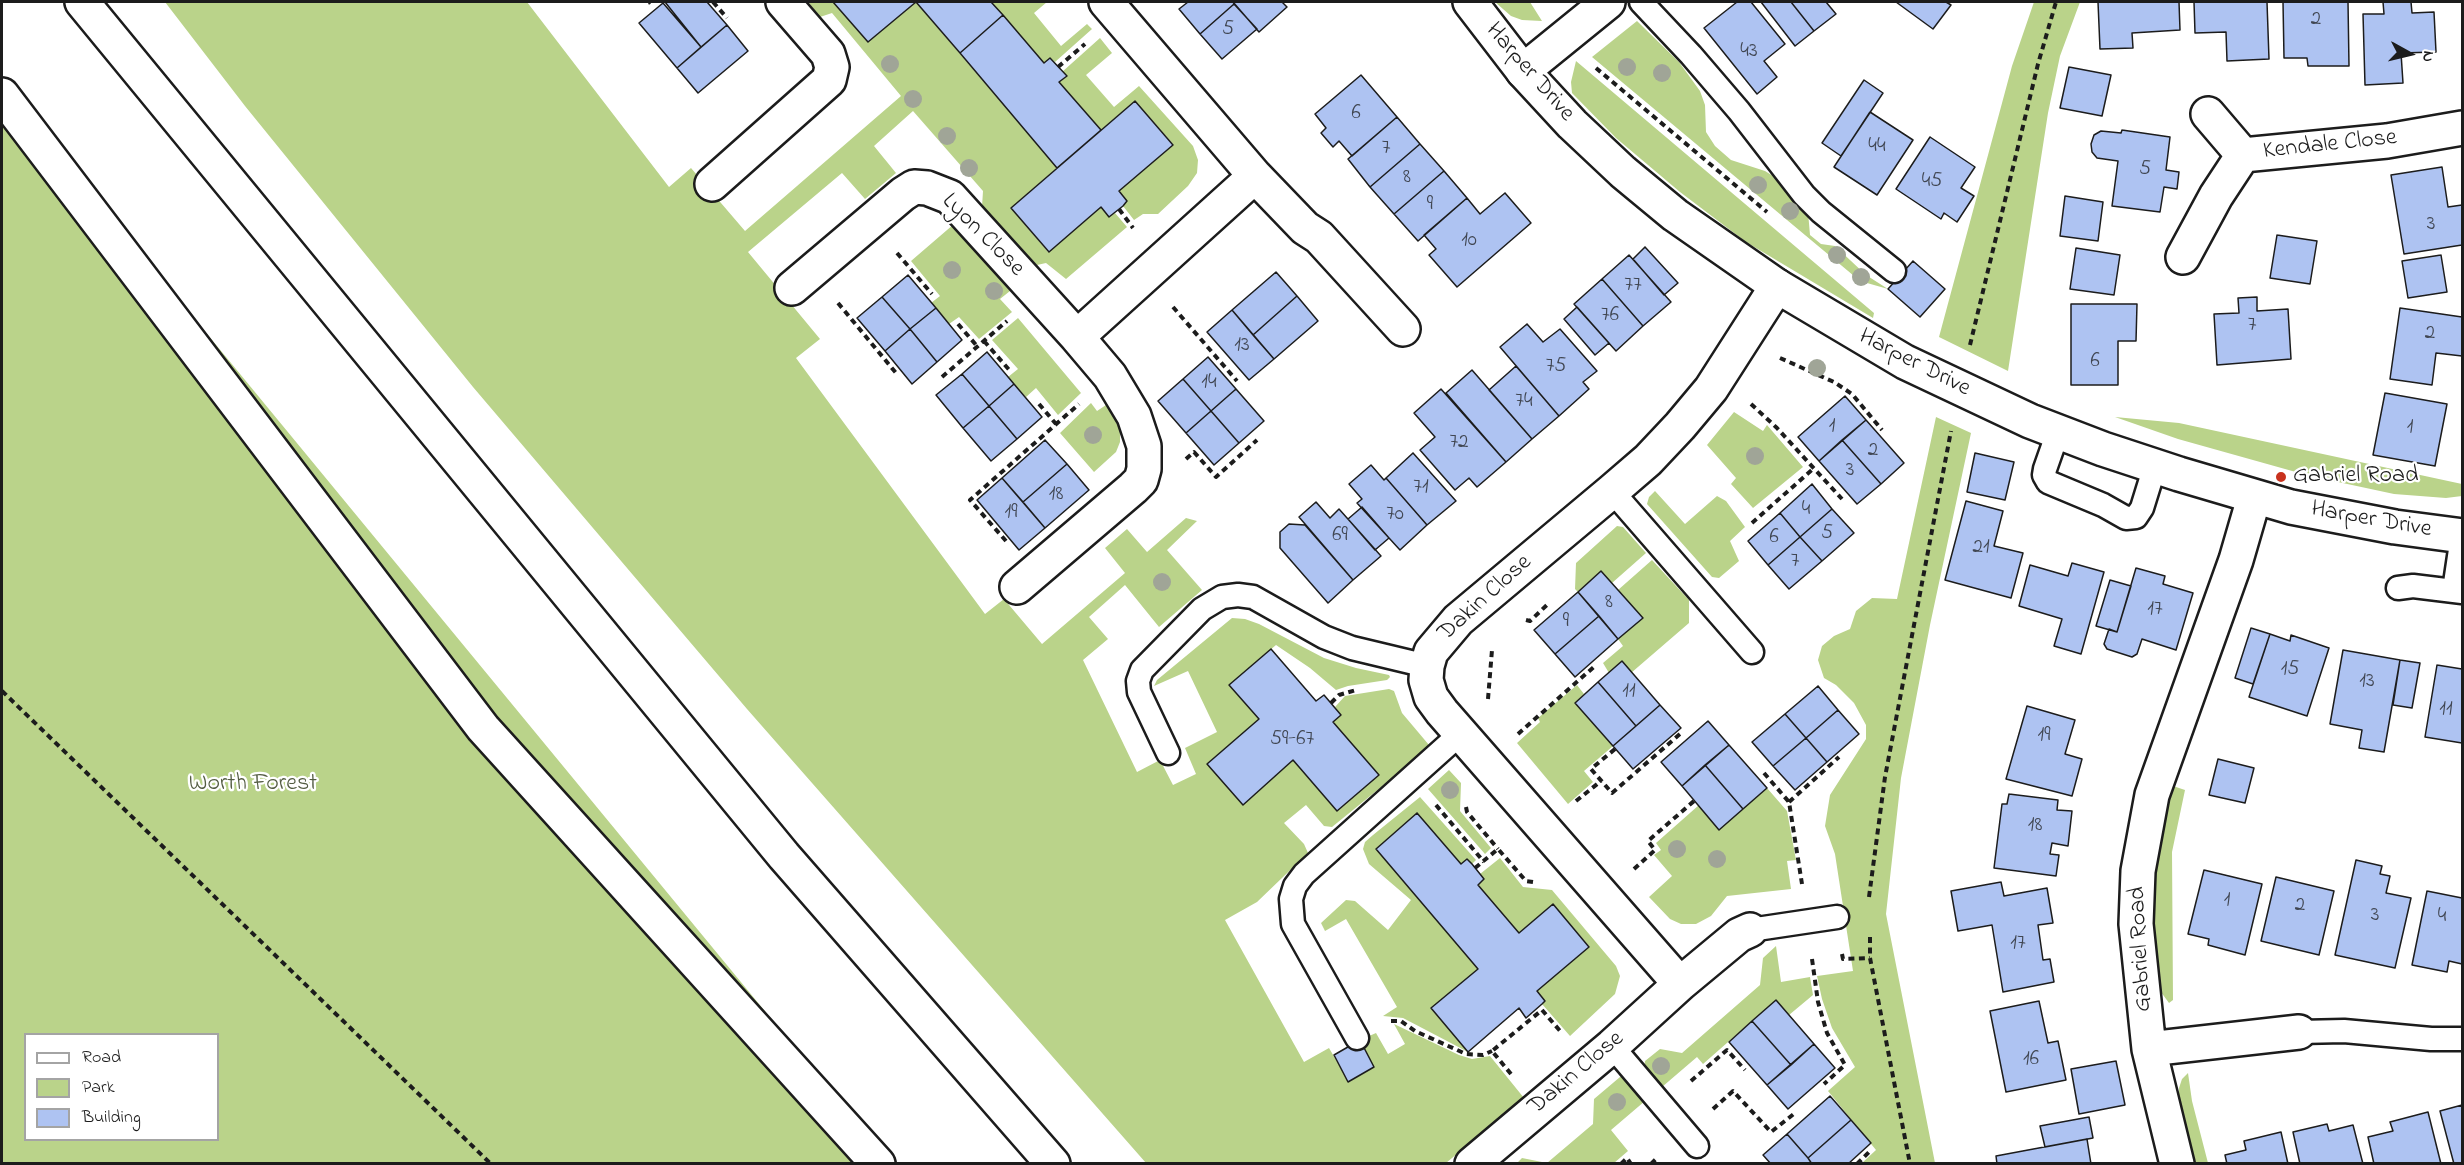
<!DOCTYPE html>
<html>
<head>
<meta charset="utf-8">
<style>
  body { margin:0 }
  #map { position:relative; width:2464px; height:1165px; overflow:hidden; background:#fff; font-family:"Indie Flower",sans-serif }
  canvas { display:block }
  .frame { position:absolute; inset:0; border:3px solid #1c1c1c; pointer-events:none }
  .legend { position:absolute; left:24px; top:1033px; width:195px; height:108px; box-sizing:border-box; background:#fff; border:2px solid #a4a4a4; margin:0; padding:8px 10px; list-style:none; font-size:18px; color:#1c1c1c }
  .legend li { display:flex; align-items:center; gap:12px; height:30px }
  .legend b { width:30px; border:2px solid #a4a4a4 }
  .north { position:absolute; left:2380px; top:24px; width:60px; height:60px; -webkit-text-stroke:4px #fff; paint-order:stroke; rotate:98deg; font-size:16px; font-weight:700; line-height:24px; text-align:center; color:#1c1c1c }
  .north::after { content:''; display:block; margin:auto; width:21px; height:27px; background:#1c1c1c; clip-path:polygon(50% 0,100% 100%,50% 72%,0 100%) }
</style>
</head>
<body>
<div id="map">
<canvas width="2464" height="1165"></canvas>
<div class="frame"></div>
<ul class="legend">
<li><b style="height:8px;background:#fff"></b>Road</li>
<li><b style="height:16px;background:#bad38a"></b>Park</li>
<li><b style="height:16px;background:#aec3f2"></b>Building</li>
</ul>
<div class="north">N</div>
</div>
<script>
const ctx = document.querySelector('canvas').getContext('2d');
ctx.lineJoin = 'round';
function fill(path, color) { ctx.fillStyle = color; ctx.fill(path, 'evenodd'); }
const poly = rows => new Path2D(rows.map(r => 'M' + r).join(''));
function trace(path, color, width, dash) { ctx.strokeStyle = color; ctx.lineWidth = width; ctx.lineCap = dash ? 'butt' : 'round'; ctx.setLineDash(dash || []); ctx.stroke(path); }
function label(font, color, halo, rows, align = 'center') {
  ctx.font = font + ' "Indie Flower",sans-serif'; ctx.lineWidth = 4.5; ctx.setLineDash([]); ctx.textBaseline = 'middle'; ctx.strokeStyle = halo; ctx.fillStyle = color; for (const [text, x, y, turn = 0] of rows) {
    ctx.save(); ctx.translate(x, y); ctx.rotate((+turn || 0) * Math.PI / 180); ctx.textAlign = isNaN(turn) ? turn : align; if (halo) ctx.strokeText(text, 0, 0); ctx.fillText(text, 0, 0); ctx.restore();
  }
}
const green = poly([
  [165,2,527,2,669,187,691,168,745,231,901,96,832,13,820,17,808,2,833,2,868,42,916,2,1057,168,1011,208,1048,252,1101,207,1109,217,1115,213,1127,227,1066,279,1046,263,1037,265,982,207,983,191,913,111,874,146,896,173,865,199,842,173,748,252,820,339,796,358,985,614,1004,599,1042,644,1125,573,1105,548,1127,529,1147,552,1186,518,1197,521,1167,550,1202,590,1159,627,1125,585,1089,617,1108,639,1083,660,1137,772,1160,760,1173,785,1196,774,1185,748,1217,732,1188,671,1154,686,1157,680,1232,618,1245,619,1259,624,1324,658,1356,668,1389,675,1390,677,1387,680,1348,686,1336,690,1310,668,1276,645,1229,685,1259,719,1207,764,1243,805,1293,760,1337,811,1379,775,1333,722,1341,715,1335,707,1345,696,1389,689,1394,691,1402,713,1429,745,1428,749,1332,827,1324,826,1306,805,1284,823,1304,844,1308,853,1257,902,1225,920,1304,1062,1329,1048,1349,1082,1374,1067,1360,1040,1376,1033,1388,1054,1405,1044,1394,1024,1459,1055,1472,1059,1490,1056,1524,1098,1446,1163,1146,1163,747,709,473,387,245,106],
  [991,2,1047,2,1034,13,1061,46,1087,24,1092,29,1055,62,1050,58,1044,63],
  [1495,2,1530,2,1542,21,1522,20,1511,16],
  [2034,2,2080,2,2060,56,2048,113,2008,371,1939,337,2012,66],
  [1637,21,1679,62,1700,91,1705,105,1706,132,1715,146,1731,160,1765,171,1778,179,1808,212,1810,235,1821,244,1835,246,1866,275,1888,289,1860,281,1592,57],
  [1100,38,1112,53,1086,75,1114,107,1139,86,1193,146,1198,160,1197,173,1188,186,1158,214,1143,214,1134,220,1123,206,1127,201,1119,191,1173,144,1135,101,1101,130,1059,82,1066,77,1062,72],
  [1576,61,1874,313,1873,318,1746,242,1680,192,1616,138,1572,93,1571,82],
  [2,85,890,1163,2,1163],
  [26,1034,218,1034,218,1140,26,1140],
  [954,224,1010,291,1000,299,1012,312,979,339,959,317,949,324,931,303,940,296,911,261],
  [1018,318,1081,393,1058,415,1036,388,1026,397,1008,377,1018,369,992,340],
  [1091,403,1097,411,1106,405,1117,421,1120,432,1120,442,1116,452,1094,472,1060,433],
  [1734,412,1763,431,1767,425,1803,467,1753,508,1731,484,1736,478,1707,445],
  [1936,417,1971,433,1930,625,1901,778,1886,914,1935,1163,1862,1163,1876,1150,1828,1091,1855,1067,1832,1028,1822,999,1817,976,1853,971,1835,854,1825,826,1830,795,1866,739,1866,725,1854,703,1836,685,1824,678,1818,660,1822,646,1834,636,1850,629,1856,611,1872,598,1897,599],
  [2115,417,2179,423,2462,484,2462,496,2446,498,2394,494,2310,476,2178,439],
  [1655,491,1685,524,1717,496,1726,501,1745,527,1730,541,1739,561,1719,578,1712,577,1647,504,1649,497],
  [1617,526,1623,527,1646,553,1612,583,1601,572,1578,592,1575,589,1576,563],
  [1652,560,1689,600,1689,623,1631,673,1609,673,1603,663,1623,646,1618,639,1643,618,1618,590],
  [1577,685,1584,694,1575,703,1613,746,1584,771,1593,782,1568,804,1517,743,1540,722,1538,718],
  [1449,770,1461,783,1460,811,1491,848,1485,854,1428,789],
  [2173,786,2185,790,2172,852,2173,1000,2169,1003,2158,988,2153,913,2154,873,2161,828],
  [1767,788,1787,811,1796,860,1787,861,1791,889,1727,896,1711,916,1696,924,1681,924,1670,919,1649,897,1672,876,1654,855,1661,850,1656,843,1699,805],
  [1420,797,1476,860,1472,864,1467,859,1461,864,1417,813,1376,849,1478,969,1431,1008,1468,1052,1403,1018,1383,1016,1397,1007,1346,919,1325,931,1321,923,1346,900,1355,901,1388,930,1411,900,1369,864,1363,849,1365,842,1373,835],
  [1500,858,1523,887,1552,890,1616,966,1620,976,1615,994,1570,1036,1542,1004,1545,1001,1537,991,1589,946,1553,904,1519,933,1478,885,1484,879,1480,874],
  [1776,946,1781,982,1810,977,1813,995,1789,1015,1752,1021,1703,1064,1697,1057,1662,1087,1644,1069,1645,1061,1660,1049,1682,1053,1760,985,1763,958],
  [2188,1073,2192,1101,2208,1163,2194,1163,2179,1107,2179,1088,2182,1079],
  [1620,1077,1625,1077,1645,1101,1611,1130,1628,1151,1614,1163,1516,1164,1522,1158,1547,1163,1593,1124,1594,1099]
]);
const building = poly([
  [665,2,707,2,727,25,701,47,665,2],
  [833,2,916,2,868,42,833,2],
  [916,2,991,2,1003,15,960,53,916,2],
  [1188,2,1233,2,1234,4,1200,34,1179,9,1188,2],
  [1233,2,1282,2,1287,7,1259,32,1233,2],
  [1737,2,1751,2,1785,44,1764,61,1777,77,1757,94,1704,28,1737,2],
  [1761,2,1791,2,1814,31,1795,46,1761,2],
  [1791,2,1826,2,1836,14,1814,31,1791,2],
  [1896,2,1946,2,1951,5,1933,29,1896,2],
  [2098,2,2179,2,2180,30,2132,33,2133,48,2100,49,2098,2],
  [2194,2,2267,2,2269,59,2227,61,2226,32,2195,33,2194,2],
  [2283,2,2348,2,2349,66,2308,66,2307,58,2284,58,2283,2],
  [2383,2,2411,2,2412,13,2434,12,2436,52,2401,53,2403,83,2365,85,2363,14,2384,14,2383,2],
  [663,3,701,47,677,68,639,23,663,3],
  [1234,4,1257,29,1222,59,1200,34,1234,4],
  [1003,15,1044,63,1050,58,1067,76,1059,82,1101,130,1057,168,960,53,1003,15],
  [727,25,748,51,698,93,677,68,727,25],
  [2069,67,2111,75,2102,116,2060,108,2069,67],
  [1361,75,1397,117,1352,156,1339,141,1333,147,1321,133,1326,128,1315,114,1361,75],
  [1864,80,1883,93,1841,156,1822,143,1864,80],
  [1135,101,1173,145,1119,191,1127,201,1123,206,1109,217,1101,207,1049,252,1011,208,1135,101],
  [1870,112,1913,140,1877,195,1834,167,1870,112],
  [1397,117,1420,144,1370,187,1348,159,1397,117],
  [2122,130,2170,137,2166,170,2179,172,2177,189,2164,187,2160,212,2112,206,2118,161,2097,158,2092,152,2091,144,2094,135,2101,131,2121,133,2122,130],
  [1930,137,1975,167,1961,188,1974,196,1957,222,1944,213,1941,219,1896,189,1930,137],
  [1420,144,1444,171,1394,214,1370,187,1420,144],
  [2442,167,2448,207,2462,205,2462,245,2404,254,2391,175,2442,167],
  [1444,171,1467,198,1418,241,1394,214,1444,171],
  [1505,193,1531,223,1457,287,1429,255,1436,249,1424,235,1467,198,1480,214,1505,193],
  [2065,196,2103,202,2098,241,2060,236,2065,196],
  [2277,235,2317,241,2310,284,2270,278,2277,235],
  [1645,247,1678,283,1664,295,1633,259,1645,247],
  [2076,248,2120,255,2114,295,2070,289,2076,248],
  [1629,255,1671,302,1643,326,1602,279,1629,255],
  [2441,255,2447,292,2408,298,2402,261,2441,255],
  [1913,261,1945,289,1920,317,1888,289,1913,261],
  [1276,272,1297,296,1253,335,1232,310,1276,272],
  [908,275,936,308,910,329,882,297,908,275],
  [1602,279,1643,326,1616,351,1574,304,1602,279],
  [1297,296,1318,321,1274,359,1253,335,1297,296],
  [882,297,910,329,885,351,857,318,882,297],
  [2257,297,2257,311,2288,309,2291,359,2217,365,2214,314,2239,313,2238,298,2257,297],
  [2071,304,2137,304,2136,341,2118,341,2118,385,2071,385,2071,304],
  [1577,307,1609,343,1595,355,1564,319,1577,307],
  [936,308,962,340,937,362,910,329,936,308],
  [2400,308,2462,317,2462,356,2436,353,2432,385,2390,379,2400,308],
  [1232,310,1274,359,1249,380,1207,332,1232,310],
  [1527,324,1543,342,1560,329,1597,371,1583,382,1589,389,1559,416,1500,347,1527,324],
  [910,329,937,362,912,384,885,351,910,329],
  [987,352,1014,384,989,406,962,374,987,352],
  [1208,357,1236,389,1211,411,1183,379,1208,357],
  [1516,366,1559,416,1532,439,1489,390,1516,366],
  [1472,370,1532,439,1506,462,1446,393,1472,370],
  [962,374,989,406,963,428,936,395,962,374],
  [1183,379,1211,411,1186,433,1158,401,1183,379],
  [1014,384,1042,417,1017,439,989,406,1014,384],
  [1236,389,1264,421,1239,443,1211,411,1236,389],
  [1441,389,1506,462,1477,487,1469,478,1455,490,1420,450,1435,437,1414,413,1441,389],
  [2385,393,2447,404,2435,466,2373,455,2385,393],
  [1845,396,1866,420,1819,461,1798,437,1845,396],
  [989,406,1017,439,991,461,963,428,989,406],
  [1211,411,1239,443,1214,465,1186,433,1211,411],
  [1866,420,1904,463,1881,484,1842,440,1866,420],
  [1045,440,1067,464,1023,502,1002,478,1045,440],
  [1842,440,1881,484,1857,504,1819,461,1842,440],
  [1413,453,1456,501,1427,525,1386,478,1413,453],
  [1975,453,2014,462,2005,500,1967,492,1975,453],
  [1067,464,1089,490,1045,528,1023,502,1067,464],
  [1371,465,1384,480,1386,478,1427,525,1400,550,1357,503,1362,499,1349,484,1371,465],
  [1002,478,1045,528,1019,550,977,500,1002,478],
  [1812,484,1832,509,1800,537,1780,513,1812,484],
  [1966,501,2003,511,1994,546,2023,553,2011,598,1945,580,1966,501],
  [1316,502,1330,518,1339,509,1381,556,1353,580,1299,517,1316,502],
  [1362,507,1389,538,1375,550,1348,519,1362,507],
  [1832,509,1854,533,1822,561,1800,537,1832,509],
  [1780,513,1800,537,1768,565,1748,541,1780,513],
  [1289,524,1305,525,1353,580,1328,603,1280,548,1280,532,1289,524],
  [1800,537,1822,561,1789,589,1768,565,1800,537],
  [2072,563,2104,572,2081,654,2054,646,2062,619,2019,606,2030,565,2068,576,2072,563],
  [2136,568,2165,576,2163,584,2193,593,2176,650,2142,639,2137,654,2132,657,2107,649,2104,644,2109,629,2117,632,2136,568],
  [1601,571,1643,618,1618,639,1578,592,1601,571],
  [2110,580,2131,586,2117,632,2096,626,2110,580],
  [1578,592,1599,616,1555,654,1534,630,1578,592],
  [1599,616,1618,639,1575,677,1555,654,1599,616],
  [2251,628,2270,634,2253,684,2235,678,2251,628],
  [2270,634,2290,641,2291,635,2329,648,2307,716,2249,697,2270,634],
  [1271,649,1316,701,1324,695,1341,715,1333,722,1379,775,1337,811,1293,760,1243,805,1207,764,1259,719,1229,685,1271,649],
  [2343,650,2400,660,2384,752,2359,748,2362,730,2330,724,2343,650],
  [2400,660,2420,663,2412,708,2393,705,2400,660],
  [1622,661,1660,705,1636,726,1598,682,1622,661],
  [2437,665,2462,669,2462,743,2425,737,2437,665],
  [1598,682,1636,726,1613,746,1575,703,1598,682],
  [1818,686,1838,710,1806,738,1785,714,1818,686],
  [1660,705,1681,728,1633,769,1613,746,1660,705],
  [2027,706,2075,720,2065,754,2082,759,2072,796,2006,779,2027,706],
  [1838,710,1859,734,1827,762,1806,738,1838,710],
  [1785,714,1806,738,1773,766,1752,742,1785,714],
  [1708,721,1729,745,1682,786,1661,762,1708,721],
  [1806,738,1827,762,1795,790,1773,766,1806,738],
  [1729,745,1767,788,1743,809,1705,765,1729,745],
  [2218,759,2254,768,2245,803,2209,795,2218,759],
  [1705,765,1743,809,1719,830,1682,786,1705,765],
  [2009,794,2058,800,2057,810,2072,811,2068,846,2052,843,2050,854,2059,855,2056,876,1994,868,2002,804,2007,804,2009,794],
  [1417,813,1461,864,1467,859,1472,864,1484,879,1478,885,1519,933,1553,904,1589,947,1537,991,1545,1001,1542,1004,1526,1018,1519,1008,1468,1052,1431,1008,1478,969,1376,849,1417,813],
  [2356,860,2382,866,2380,874,2390,876,2386,893,2411,898,2395,968,2335,955,2356,860],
  [2204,870,2262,884,2245,955,2208,945,2209,939,2188,934,2204,870],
  [2276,877,2334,891,2319,955,2261,941,2276,877],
  [2001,882,2004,896,2047,888,2053,923,2038,925,2043,960,2050,959,2054,982,2003,992,1992,925,1958,931,1951,891,2001,882],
  [2427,891,2462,898,2462,964,2449,961,2447,972,2412,965,2427,891],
  [1776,1000,1814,1044,1791,1065,1752,1021,1776,1000],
  [2039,1001,2048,1043,2058,1041,2066,1080,2006,1092,1990,1011,2039,1001],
  [1752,1021,1791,1065,1767,1085,1729,1042,1752,1021],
  [1360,1040,1374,1067,1348,1082,1334,1055,1360,1040],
  [1814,1044,1835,1068,1788,1109,1767,1085,1814,1044],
  [2116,1061,2125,1105,2079,1114,2071,1069,2116,1061],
  [1830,1096,1851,1120,1808,1158,1787,1134,1830,1096],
  [2462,1105,2462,1164,2454,1164,2440,1111,2462,1105],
  [2428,1112,2441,1164,2374,1164,2368,1137,2393,1131,2390,1122,2428,1112],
  [2089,1117,2093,1138,2045,1147,2040,1126,2089,1117],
  [1851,1120,1871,1143,1848,1164,1812,1164,1808,1158,1851,1120],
  [2327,1124,2329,1131,2353,1125,2363,1164,2300,1164,2293,1132,2327,1124],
  [2281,1132,2288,1164,2227,1164,2225,1155,2246,1150,2244,1141,2281,1132],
  [1787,1134,1808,1158,1812,1164,1771,1164,1763,1155,1787,1134],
  [2087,1139,2091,1164,1997,1164,1996,1156,2087,1139]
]);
const path = poly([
  [713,2,727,18],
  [648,3,650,2],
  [1058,67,1085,44],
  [1596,68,1767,212],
  [1119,209,1133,228],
  [897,253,932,294],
  [838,303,896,373],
  [1173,307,1237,381],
  [958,324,977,346],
  [984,341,1011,372],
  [1970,345,2038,64,2056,2],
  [1780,358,1834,382,1852,394,1882,430],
  [942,377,1007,321],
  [1039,404,1056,424],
  [1751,404,1777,428,1842,499],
  [1186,459,1194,452,1216,477,1257,440],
  [1752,523,1814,468],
  [1006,541,970,500,1079,404],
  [1526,620,1530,621,1548,604],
  [2,691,491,1164],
  [1488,699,1492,650],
  [1331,703,1339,695,1356,690],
  [1518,734,1596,665],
  [1615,749,1591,769,1612,793,1680,734],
  [1764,773,1789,802,1802,884],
  [1576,801,1601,781],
  [1789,802,1839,757],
  [1436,805,1484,862],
  [1466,807,1467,812,1498,849],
  [1475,868,1498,849,1526,881,1533,882],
  [1634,869,1655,850,1648,841,1694,801],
  [1869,897,1885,777,1951,431],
  [1870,937,1870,958,1910,1164],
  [1842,954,1843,959,1870,958],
  [1812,959,1818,1002,1827,1033,1845,1065,1824,1084],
  [1391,1021,1401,1021,1415,1031,1466,1054,1483,1055,1492,1051],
  [1511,1074,1492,1051,1542,1010,1561,1032],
  [1691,1081,1727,1050,1745,1070],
  [1713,1109,1733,1091,1771,1132,1795,1113],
  [1621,1164,1627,1158,1631,1164],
  [1651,1164,1658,1157],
  [1857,1164,1869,1152]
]);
const service = poly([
  [1641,2,1691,55,1739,111,1804,195,1821,212,1894,271],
  [2058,432,2045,469,2044,475,2048,482,2103,505,2126,518,2136,517,2142,508,2155,466],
  [1612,491,1752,652],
  [2398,588,2413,586,2462,592],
  [2454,590,2462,536],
  [1168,753,1139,692,1138,681,1142,670,1202,609,1222,597,1238,595,1253,597,1324,637,1352,648,1427,666],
  [1750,930,1837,917],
  [2299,1032,2344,1031,2431,1039,2462,1039],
  [1357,1038,1293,924,1291,899,1295,886,1304,874,1460,734],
  [1612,1046,1697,1146]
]);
const minor = poly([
  [1523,71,1608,2],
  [2208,114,2243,155],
  [1255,176,1305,228,1319,237,1403,329],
  [712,184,829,80,832,67,828,54,783,2],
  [2183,257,2216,196,2243,155,2387,141,2462,128],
  [792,288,903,194,914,187,927,188,950,197,1077,337],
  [1017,587,1133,488,1141,480,1144,469,1144,446,1134,416,1110,376,1077,337,1255,176,1106,2],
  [1680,984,1739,935,1750,930],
  [2149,1049,2299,1032],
  [1472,1164,1612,1046,1680,984,1442,712,1431,697,1426,680,1427,666,1431,652,1458,620,1612,491,1648,460,1680,426,1711,389,1777,286],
  [2177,1164,2149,1049,2136,924,2138,871,2152,795,2236,560,2254,498]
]);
const tertiary = poly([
  [1470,2,1523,71,1572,124,1623,172,1675,215,1777,286,1905,362,2030,421,2103,449,2179,474,2291,507,2395,527,2462,536]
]);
const motorway = poly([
  [82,2,784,856,1053,1164],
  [2,95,483,728,878,1164]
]);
const trees = [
  [890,64],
  [1627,67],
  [1662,73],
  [913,99],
  [947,136],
  [969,168],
  [1758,185],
  [1790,211],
  [1837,255],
  [952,270],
  [1861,277],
  [994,291],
  [1817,368],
  [1093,435],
  [1755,456],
  [1162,582],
  [1450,790],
  [1677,849],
  [1717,859],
  [1661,1066],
  [1617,1102]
];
const markers = [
  [2281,477,6,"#c8321e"]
];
const numberNames = [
  ["2",2316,21],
  ["5",1228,31],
  ["43",1749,53],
  ["6",1356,115],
  ["44",1877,148],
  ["7",1386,150],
  ["5",2145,171],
  ["8",1407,179],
  ["45",1932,183],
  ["9",1430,206],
  ["3",2431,226],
  ["10",1469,242],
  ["77",1633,287],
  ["76",1610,317],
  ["7",2252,327],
  ["2",2430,335],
  ["13",1242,347],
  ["6",2095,363],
  ["75",1556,368],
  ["14",1209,384],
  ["74",1524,403],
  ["1",1832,428],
  ["1",2410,429],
  ["72",1459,444],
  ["2",1873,452],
  ["3",1850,472],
  ["71",1421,489],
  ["18",1056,496],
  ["4",1806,511],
  ["19",1011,514],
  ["70",1395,516],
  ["5",1827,535],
  ["69",1340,537],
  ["6",1774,539],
  ["21",1981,549],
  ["7",1795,563],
  ["8",1609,604],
  ["17",2155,611],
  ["9",1566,623],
  ["15",2290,671],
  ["13",2367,683],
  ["11",1629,693],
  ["11",2446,711],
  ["19",2044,737],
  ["59-67",1292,741],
  ["18",2035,827],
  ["1",2227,902],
  ["2",2300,907],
  ["3",2375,917],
  ["4",2442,918],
  ["17",2018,945],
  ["16",2031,1061]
];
const streetNames = [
  ["Harper Drive",1529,73,49],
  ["Kendale Close",2330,146,-6],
  ["Lyon Close",982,236,45],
  ["Harper Drive",1914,364,27],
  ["Harper Drive",2371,521,10],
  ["Dakin Close",1486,599,-42],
  ["Gabriel Road",2142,949,-93],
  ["Dakin Close",1577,1074,-40]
];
const poiNames = [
  ["Gabriel Road",2293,477]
];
const parkNames = [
  ["Worth Forest",253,785]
];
fill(green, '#bad38a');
fill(building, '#aec3f2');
trace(building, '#1c1c1c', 1.5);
trace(service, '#1c1c1c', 27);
trace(minor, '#1c1c1c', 38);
trace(tertiary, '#1c1c1c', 38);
trace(motorway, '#1c1c1c', 38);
trace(path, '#1c1c1c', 4, [6, 4.5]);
trace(service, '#fff', 22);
trace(minor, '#fff', 33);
trace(tertiary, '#fff', 33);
trace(motorway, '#fff', 33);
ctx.fillStyle = '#a0a597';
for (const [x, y] of trees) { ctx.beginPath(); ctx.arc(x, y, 9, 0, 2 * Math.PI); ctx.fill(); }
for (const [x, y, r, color] of markers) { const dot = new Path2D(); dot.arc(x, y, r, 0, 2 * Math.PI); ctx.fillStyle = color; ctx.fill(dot); trace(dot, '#fff', 2); }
label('21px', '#404652', null, numberNames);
label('24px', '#1c1c1c', '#fff', streetNames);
label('24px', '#1c1c1c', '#fff', poiNames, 'left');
label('24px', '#535c42', '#fff', parkNames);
</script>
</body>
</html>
